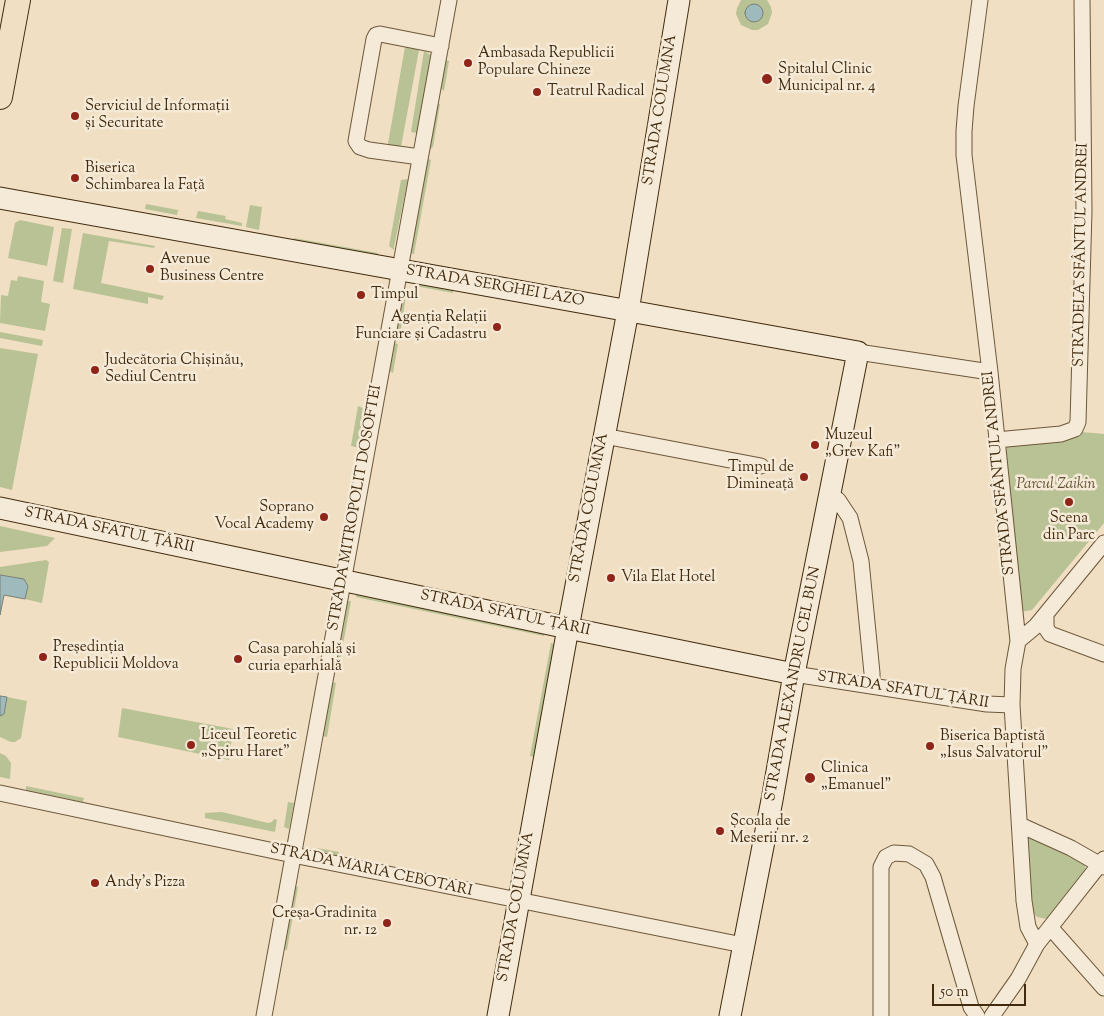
<!DOCTYPE html>
<html>
<head>
<meta charset="utf-8">
<style>
  body { margin:0 }
  #map { position:relative; width:1104px; height:1016px; overflow:hidden; background:#f0dfc2; font-family:"Sorts Mill Goudy",serif }
  canvas { display:block }
  .scale { position:absolute; left:932px; top:984px; width:94px; height:22px; box-sizing:border-box; border:2px solid #412a0d; border-top:0; padding-left:6px; font-size:15px; line-height:18px; white-space:nowrap; color:#412a0d; -webkit-text-stroke:4px #f5ead7; paint-order:stroke }
</style>
</head>
<body>
<div id="map">
<canvas width="1104" height="1016"></canvas>
<div class="scale">50 m</div>
</div>
<script>
const ctx = document.querySelector('canvas').getContext('2d');
ctx.lineJoin = 'round';
function fill(path, color) { ctx.fillStyle = color; ctx.fill(path, 'evenodd'); }
const poly = rows => new Path2D(rows.map(r => 'M' + r).join(''));
function trace(path, color, width, dash) { ctx.strokeStyle = color; ctx.lineWidth = width; ctx.lineCap = dash ? 'butt' : 'round'; ctx.setLineDash(dash || []); ctx.stroke(path); }
function label(font, color, halo, rows, align = 'center') {
  ctx.font = font + ' "Sorts Mill Goudy",serif'; ctx.lineWidth = 5; ctx.setLineDash([]); ctx.textBaseline = 'middle'; ctx.strokeStyle = halo; ctx.fillStyle = color; for (const [text, x, y, turn = 0] of rows) {
    ctx.save(); ctx.translate(x, y); ctx.rotate((+turn || 0) * Math.PI / 180); ctx.textAlign = isNaN(turn) ? turn : align; if (halo) ctx.strokeText(text, 0, 0); ctx.fillText(text, 0, 0); ctx.restore();
  }
}
const green = poly([
  [741,0,767,0,771,7,772,13,768,24,758,30,752,30,741,25,736,14,737,8],
  [405,47,419,50,400,152,387,149],
  [424,51,431,55,417,133,411,132],
  [445,60,449,61,444,91,440,88],
  [436,103,440,104,433,147,428,150],
  [426,158,431,160,414,254,409,253],
  [408,179,394,247,394,250,389,246,401,180],
  [146,204,178,210,177,215,145,209],
  [250,205,262,207,259,230,246,227],
  [198,211,226,216,225,219,242,223,242,226,196,218],
  [20,220,54,227,47,266,8,258,15,223],
  [62,228,72,229,63,283,53,281],
  [83,233,155,246,154,248,109,241,101,283,164,296,162,300,148,297,148,304,73,289],
  [294,238,378,253,377,259,293,244],
  [18,276,44,281,41,302,50,304,45,331,0,323,1,295,8,296,11,280,17,281],
  [416,280,454,286,453,293,415,286],
  [404,289,407,290,400,334,396,330],
  [0,332,43,340,42,346,0,338],
  [394,343,398,344,393,373,388,370],
  [0,348,38,354,12,490,0,487],
  [358,406,368,410,363,449,351,446],
  [1082,432,1104,434,1104,523,1032,610,1014,613,1006,442],
  [0,526,55,538,47,546,0,552],
  [46,560,49,562,42,603,25,599,28,586,24,580,0,575,0,567],
  [357,590,544,632,544,636,356,597],
  [347,601,351,601,340,661,335,660],
  [551,643,555,644,534,757,530,756],
  [333,682,336,683,327,737,321,736,331,684],
  [7,697,27,701,21,738,15,742,11,742,0,737,0,716,4,713],
  [122,708,233,729,229,760,118,737],
  [0,753,6,756,11,763,10,779,0,777],
  [26,786,84,798,83,802,26,790],
  [288,802,294,803,289,829,284,827],
  [222,812,268,823,272,822,274,819,277,820,275,832,205,818,205,813],
  [1030,837,1045,841,1084,863,1085,866,1086,870,1052,917,1047,919,1037,917,1030,910,1026,839],
  [317,848,339,852,338,857,316,853],
  [294,886,298,887,287,950,282,949]
]);
const water = poly([
  '745 13a9 9 0 1 1 18 0a9 9 0 1 1-18 0Z',
  [0,575,24,579,28,586,25,599,4,595,0,615,0,575],
  [0,696,7,697,4,714,0,716,0,696]
]);
const street = poly([
  [980,0,966,106,964,131,964,155,990,372,1018,641,1013,669,1012,705,1024,901,1028,927,1037,944],
  [420,157,369,150,360,147,356,141,374,39,376,35,380,34,441,46],
  [858,352,990,372],
  [604,436,761,466],
  [996,440,1061,434,1075,429,1078,422,1084,211,1082,0],
  [830,494,838,500,850,518,861,561,872,673,872,686],
  [1046,615,1046,628,1050,634,1104,654],
  [1018,641,1036,626,1104,543],
  [794,674,987,704,1012,705],
  [0,793,293,855,743,945],
  [1020,825,1071,848,1104,867],
  [1050,927,1104,988],
  [264,1016,449,0],
  [881,1016,881,867,886,857,894,853,909,854,926,864,933,877,971,1007,977,1016],
  [992,1016,1018,979,1037,944,1104,859]
]);
const secondary = poly([
  [0,198,858,352,794,674,772,800,730,1016],
  [0,508,568,628,794,674],
  [498,1016,568,628,628,311,679,0]
]);
const primary = poly([
  [0,97,18,0]
]);
const markers = [
  [468,63,5,"#8f2418"],
  [767,79,6,"#8f2418"],
  [537,92,5,"#8f2418"],
  [75,116,5,"#8f2418"],
  [75,178,5,"#8f2418"],
  [150,269,5,"#8f2418"],
  [361,295,5,"#8f2418"],
  [497,327,5,"#8f2418"],
  [95,370,5,"#8f2418"],
  [815,445,5,"#8f2418"],
  [804,477,5,"#8f2418"],
  [1069,502,5,"#8f2418"],
  [324,517,5,"#8f2418"],
  [611,578,5,"#8f2418"],
  [43,657,5,"#8f2418"],
  [238,659,5,"#8f2418"],
  [191,745,5,"#8f2418"],
  [930,746,5,"#8f2418"],
  [810,778,6,"#8f2418"],
  [720,831,5,"#8f2418"],
  [95,883,5,"#8f2418"],
  [387,923,5,"#8f2418"]
];
const poiNames = [
  ["Ambasada Republicii",478,54],
  ["Populare Chineze",478,71],
  ["Spitalul Clinic",778,70],
  ["Municipal nr. 4",778,87],
  ["Teatrul Radical",547,92],
  ["Serviciul de Informații",85,107],
  ["și Securitate",85,124],
  ["Biserica",85,169],
  ["Schimbarea la Față",85,186],
  ["Avenue",160,260],
  ["Business Centre",160,277],
  ["Timpul",371,295],
  ["Agenția Relații",487,318,"right"],
  ["Funciare și Cadastru",487,335,"right"],
  ["Judecătoria Chișinău,",105,361],
  ["Sediul Centru",105,378],
  ["Muzeul",825,436],
  ["„Grev Kafi”",825,453],
  ["Timpul de",794,468,"right"],
  ["Dimineață",794,485,"right"],
  ["Soprano",314,508,"right"],
  ["Vocal Academy",314,525,"right"],
  ["Scena",1069,519,"center"],
  ["din Parc",1069,536,"center"],
  ["Vila Elat Hotel",621,578],
  ["Președinția",53,648],
  ["Republicii Moldova",53,665],
  ["Casa parohială și",248,650],
  ["curia eparhială",248,667],
  ["Liceul Teoretic",201,736],
  ["„Spiru Haret”",201,753],
  ["Biserica Baptistă",940,737],
  ["„Isus Salvatorul”",940,754],
  ["Clinica",821,769],
  ["„Emanuel”",821,786],
  ["Școala de",730,822],
  ["Meserii nr. 2",730,839],
  ["Andy's Pizza",105,883],
  ["Creșa-Gradinita",377,914,"right"],
  ["nr. 12",377,931,"right"]
];
const streetNames = [
  ["STRADA COLUMNA",661,110,-81],
  ["STRADELA SFÂNTUL ANDREI",1082,255,-89],
  ["STRADA SERGHEI LAZO",495,287,10],
  ["STRADA SFÂNTUL ANDREI",1000,473,-96],
  ["STRADA MITROPOLIT DOSOFTEI",356,508,-80],
  ["STRADA COLUMNA",590,508,-79],
  ["STRADA SFATUL ȚĂRII",109,531,12],
  ["STRADA SFATUL ȚĂRII",505,614,12],
  ["STRADA ALEXANDRU CEL BUN",794,684,-79],
  ["STRADA SFATUL ȚĂRII",903,691,9],
  ["STRADA MARIA CEBOTARI",371,871,12],
  ["STRADA COLUMNA",517,907,-80]
];
const parkNames = [
  ["Parcul Zaikin",1056,485]
];
fill(green, '#b9c294');
fill(water, '#9ebabd');
trace(water, '#798077', 1);
trace(street, '#6d573a', 17);
trace(secondary, '#412a0d', 23);
trace(primary, '#412a0d', 26);
trace(street, '#f5ead7', 15);
trace(secondary, '#f5ead7', 21);
trace(primary, '#f0dfc2', 24);
for (const [x, y, r, color] of markers) { const dot = new Path2D(); dot.arc(x, y, r, 0, 2 * Math.PI); ctx.fillStyle = color; ctx.fill(dot); trace(dot, '#f5ead7', 2); }
label('15px', '#412a0d', '#f5ead7', poiNames, 'left');
label('15px', '#412a0d', '#f5ead7', streetNames);
label('italic 15px', '#5f502f', '#f5ead7', parkNames);
</script>
</body>
</html>
